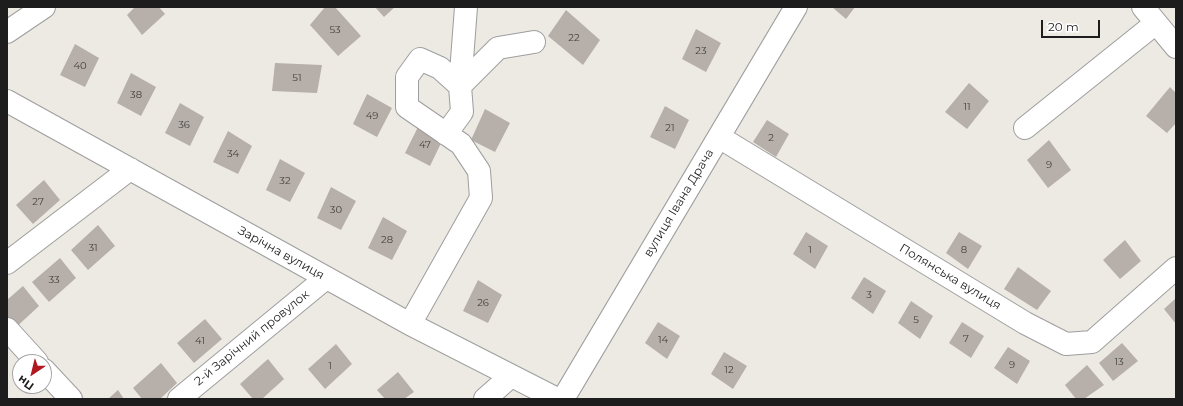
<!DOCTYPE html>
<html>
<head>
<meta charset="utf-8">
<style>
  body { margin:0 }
  #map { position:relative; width:1183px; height:406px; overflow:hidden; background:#edeae4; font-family:Montserrat,sans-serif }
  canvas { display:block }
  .frame { position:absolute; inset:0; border:8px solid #1d1d1d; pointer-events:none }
  .north { position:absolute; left:12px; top:354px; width:40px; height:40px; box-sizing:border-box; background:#fff; border:1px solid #a5a5a5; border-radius:50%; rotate:215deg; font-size:11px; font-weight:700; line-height:16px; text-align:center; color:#1d1d1d }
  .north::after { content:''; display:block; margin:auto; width:14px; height:18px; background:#b2181f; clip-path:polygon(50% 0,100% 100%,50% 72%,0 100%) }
  .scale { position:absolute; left:1041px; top:20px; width:59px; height:18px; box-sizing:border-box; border:2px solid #1d1d1d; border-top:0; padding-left:5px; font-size:12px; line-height:14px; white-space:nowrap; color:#1d1d1d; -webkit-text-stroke:3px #fff; paint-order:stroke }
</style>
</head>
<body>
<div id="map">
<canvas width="1183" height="406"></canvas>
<div class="frame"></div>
<div class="north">Пн</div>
<div class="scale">20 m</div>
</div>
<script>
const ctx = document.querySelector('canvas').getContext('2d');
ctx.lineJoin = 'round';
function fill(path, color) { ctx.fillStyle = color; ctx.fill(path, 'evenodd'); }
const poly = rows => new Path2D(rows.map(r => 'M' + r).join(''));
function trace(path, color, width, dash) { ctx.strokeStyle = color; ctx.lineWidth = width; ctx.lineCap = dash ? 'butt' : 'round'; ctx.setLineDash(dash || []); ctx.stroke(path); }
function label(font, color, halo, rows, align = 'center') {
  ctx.font = font + ' Montserrat,sans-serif'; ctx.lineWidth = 4; ctx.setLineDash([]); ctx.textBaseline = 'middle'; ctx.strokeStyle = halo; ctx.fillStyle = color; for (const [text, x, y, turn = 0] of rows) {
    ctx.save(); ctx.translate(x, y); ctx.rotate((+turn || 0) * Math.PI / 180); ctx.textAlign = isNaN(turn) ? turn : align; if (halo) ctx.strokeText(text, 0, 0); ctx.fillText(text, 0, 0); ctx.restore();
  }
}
const building = poly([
  [135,7,159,7,165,14,142,35,127,15],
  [325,7,335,7,361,36,338,56,310,25],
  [375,7,395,7,384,17],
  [832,7,855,7,846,19],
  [566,10,600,40,583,65,548,36],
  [696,29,721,43,706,72,682,59],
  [75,44,99,58,85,87,60,75],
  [275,63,322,65,317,93,272,91],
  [131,73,156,87,141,116,117,103],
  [969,83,989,101,967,129,945,112],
  [1170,87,1176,93,1176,123,1167,133,1146,116],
  [367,94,392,108,377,137,353,124],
  [180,103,204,117,190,146,165,133],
  [665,106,689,120,675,149,650,137],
  [485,109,510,123,495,152,471,140],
  [767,120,789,134,776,157,753,142],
  [420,123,444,137,430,166,405,153],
  [228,131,252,146,238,174,213,162],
  [1049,140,1071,170,1048,188,1027,160],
  [280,159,305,173,290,202,266,190],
  [44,180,60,200,33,224,16,205],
  [331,187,356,201,341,230,317,218],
  [383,217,407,231,392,260,368,248],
  [98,225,115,246,88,270,71,250],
  [806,232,828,246,815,269,793,254],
  [959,232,982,246,968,269,946,253],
  [1125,240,1141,261,1120,279,1103,260],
  [60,258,76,278,49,302,32,282],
  [1018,267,1051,291,1037,310,1004,289],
  [864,277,886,291,873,314,851,298],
  [478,280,502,295,488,323,463,311],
  [23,286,39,306,12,331,7,325,7,300],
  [1176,298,1176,324,1164,309],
  [911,301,933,316,920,339,898,323],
  [205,319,222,339,194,363,177,343],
  [658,322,680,336,667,359,645,343],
  [962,322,984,336,971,358,949,343],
  [1122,343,1138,361,1113,381,1099,363],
  [336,344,352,364,325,389,308,369],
  [1008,347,1030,361,1017,384,994,368],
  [724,352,747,366,733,389,711,374],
  [268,359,284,379,262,399,253,399,240,384],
  [161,363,177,383,160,399,142,399,133,388],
  [1087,365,1104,385,1084,399,1076,399,1065,385],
  [398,372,414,392,404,399,385,399,377,390],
  [118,390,124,399,108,399]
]);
const minor = poly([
  [1143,7,1176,47],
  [7,32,44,7],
  [7,101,410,324,557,399],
  [1025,128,1156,23],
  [446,134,462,112,460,86,466,7],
  [719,137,1025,323,1066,344,1092,342,1176,268],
  [7,263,130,169],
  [410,324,481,198,479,171,461,144,407,107,407,77,420,59,440,68,460,86,498,48,534,42],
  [7,329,37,362],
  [44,370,71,399],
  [179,399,326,278],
  [485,399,511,376],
  [563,399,796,7]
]);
const numberNames = [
  ["53",335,30],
  ["22",574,38],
  ["23",701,51],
  ["40",80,66],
  ["51",297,78],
  ["38",136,95],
  ["11",967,107],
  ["49",372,116],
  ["36",184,125],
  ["21",670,128],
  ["2",771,138],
  ["47",425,145],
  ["34",233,154],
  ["9",1049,165],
  ["32",285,181],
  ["27",38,202],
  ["30",336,210],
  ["28",387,240],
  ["31",93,248],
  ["1",810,250],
  ["8",964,250],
  ["33",54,280],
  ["3",869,295],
  ["26",483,303],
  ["5",916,320],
  ["7",966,339],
  ["14",663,340],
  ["41",200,341],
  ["13",1119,362],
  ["9",1012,365],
  ["1",330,366],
  ["12",729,370]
];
const streetNames = [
  ["вулиця Івана Драча",679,203,-59],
  ["Зарічна вулиця",281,253,29],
  ["Полянська вулиця",950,277,31],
  ["2-й Зарічний провулок",252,338,-39]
];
fill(building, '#b6afaa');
trace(minor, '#9e9e9e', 24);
trace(minor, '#fff', 22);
label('10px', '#434240', null, numberNames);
label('12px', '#1d1d1d', '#fff', streetNames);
</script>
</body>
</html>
